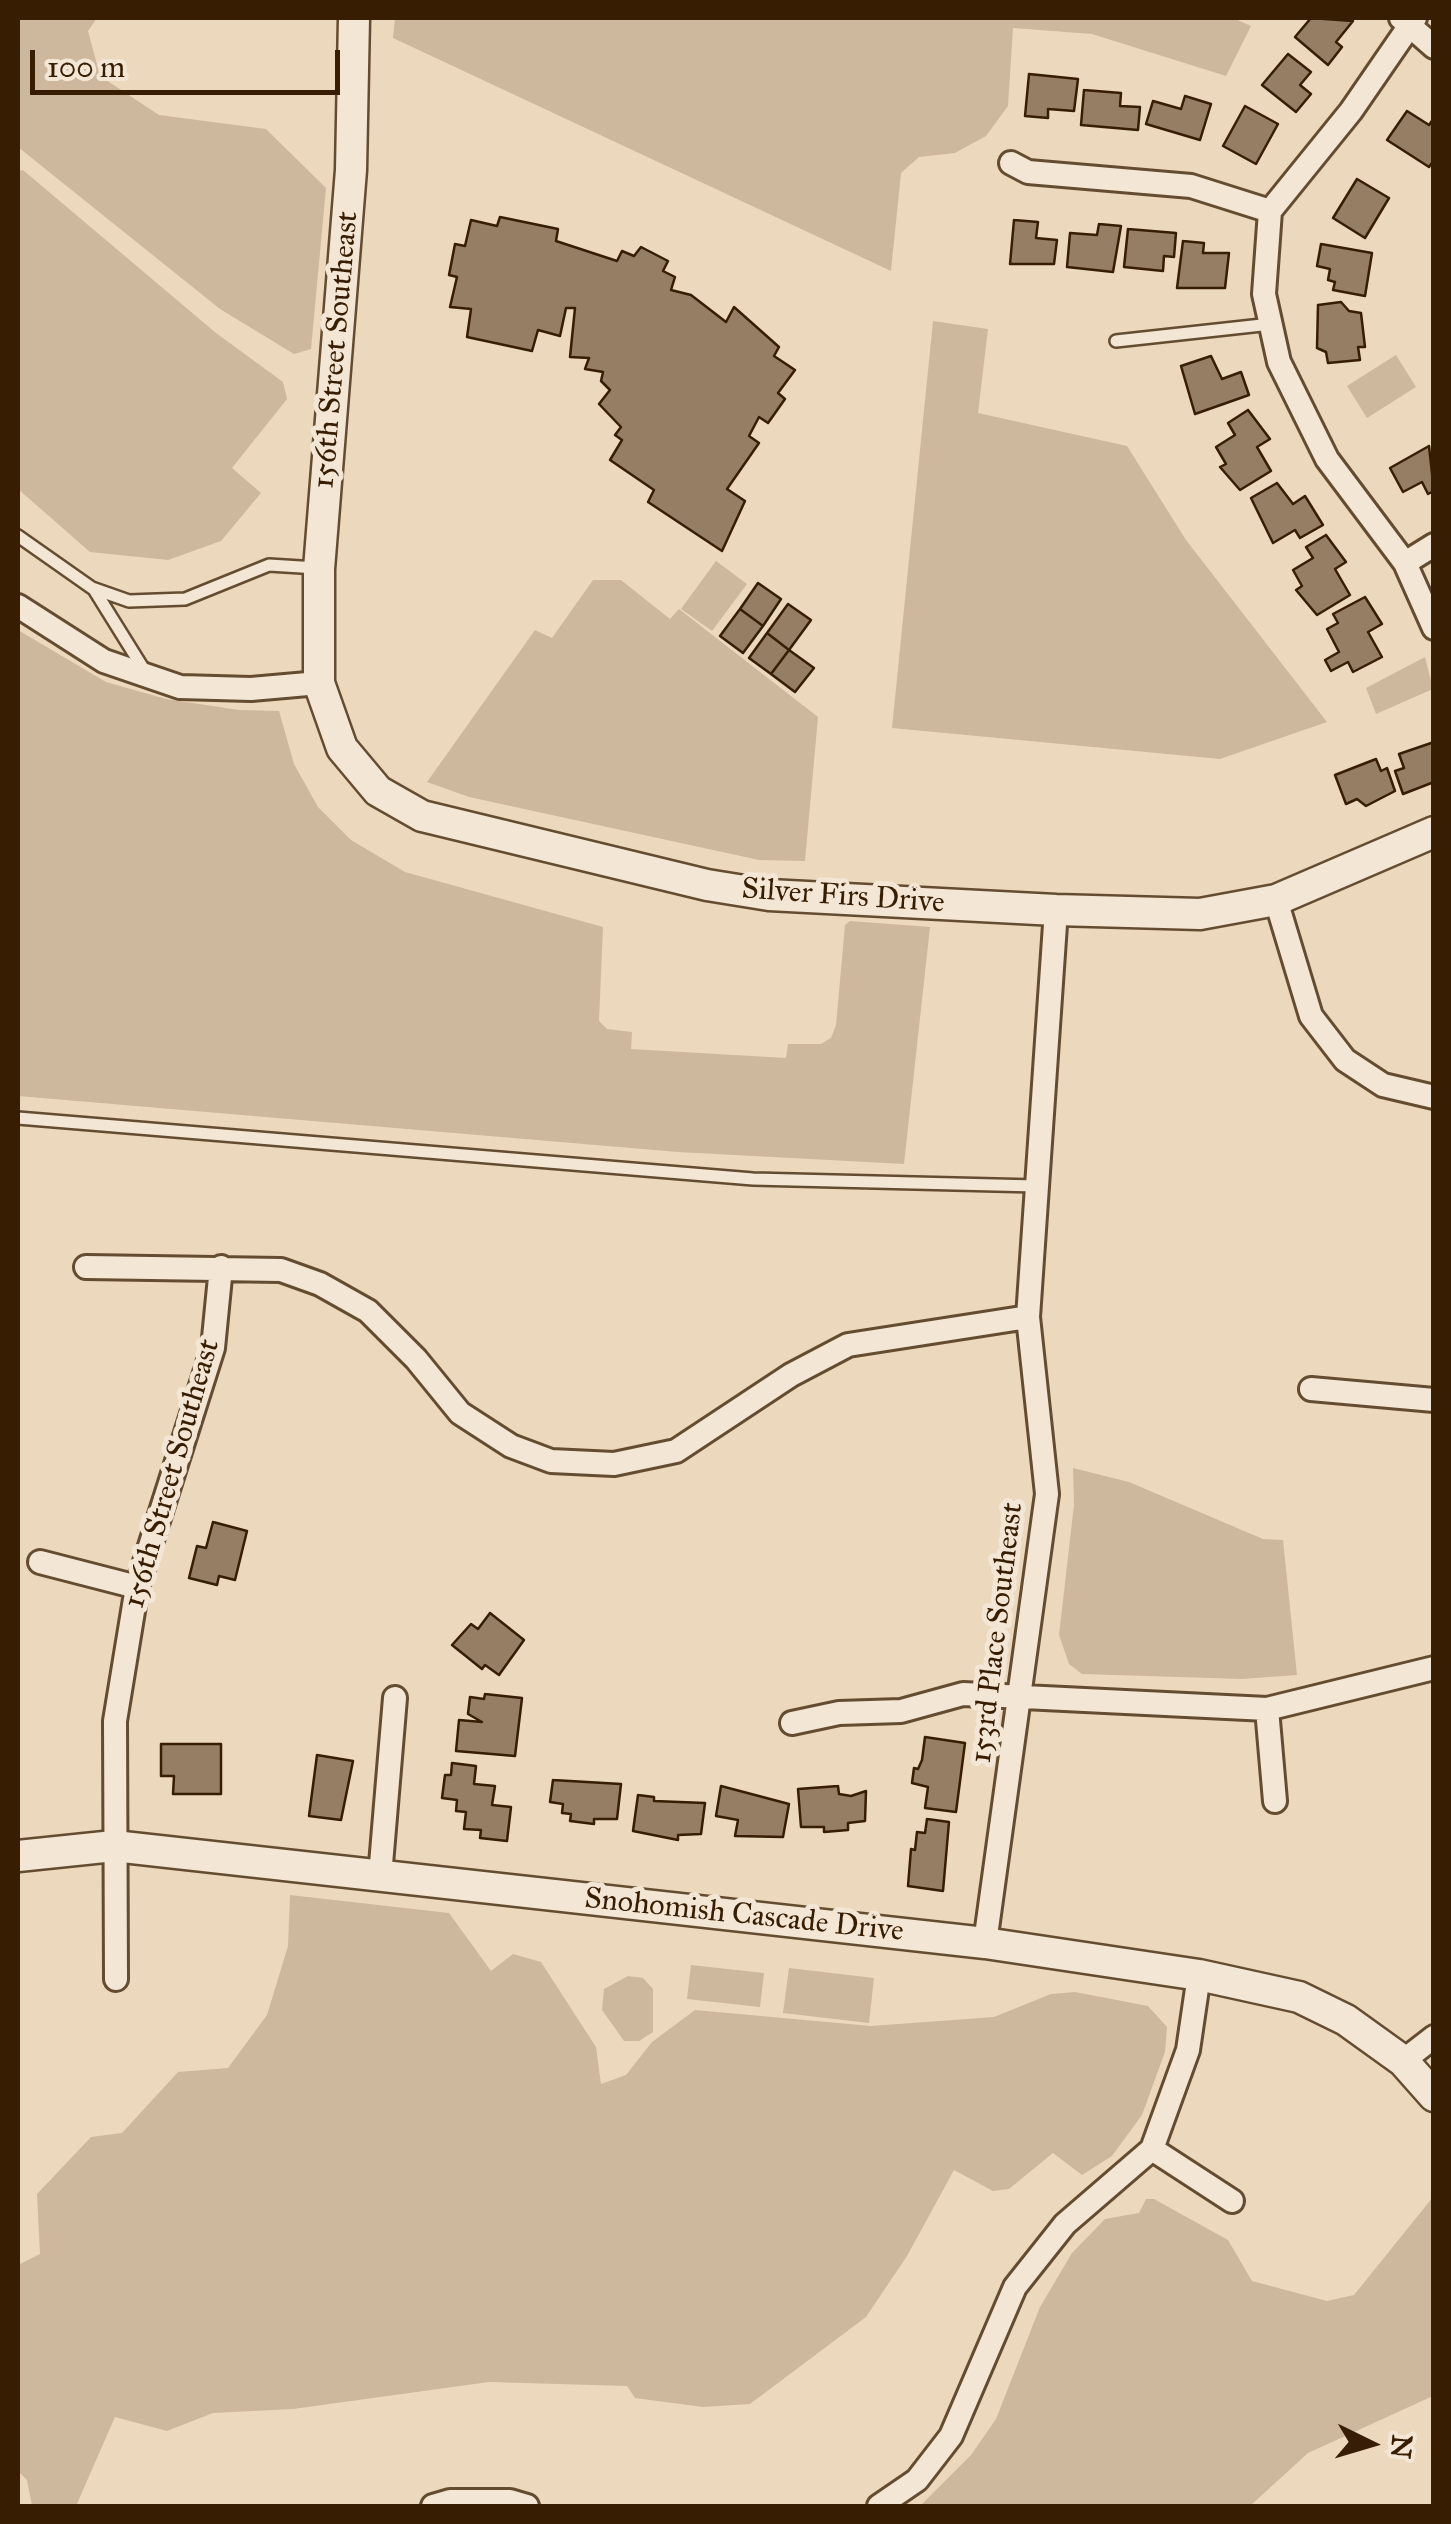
<!DOCTYPE html>
<html>
<head>
<meta charset="utf-8">
<style>
  body { margin:0 }
  #map { position:relative; width:1451px; height:2524px; overflow:hidden; background:#ecd8bd; font-family:"IM FELL Great Primer",serif }
  canvas { display:block }
  .frame { position:absolute; inset:0; border:20px solid #371d01; pointer-events:none }
  .north { position:absolute; left:1321px; top:2394px; width:100px; height:100px; -webkit-text-stroke:8px #f3e6d4; paint-order:stroke; rotate:95deg; font-size:28px; font-weight:700; line-height:40px; text-align:center; color:#371d01 }
  .north::after { content:''; display:block; margin:auto; width:35px; height:45px; background:#371d01; clip-path:polygon(50% 0,100% 100%,50% 72%,0 100%) }
  .scale { position:absolute; left:30px; top:50px; width:310px; height:45px; box-sizing:border-box; border:5px solid #371d01; border-top:0; padding-left:12px; font-size:30px; line-height:35px; white-space:nowrap; color:#371d01; -webkit-text-stroke:8px #f3e6d4; paint-order:stroke }
</style>
</head>
<body>
<div id="map">
<canvas width="1451" height="2524"></canvas>
<div class="frame"></div>
<div class="north">N</div>
<div class="scale">100 m</div>
</div>
<script>
const ctx = document.querySelector('canvas').getContext('2d');
ctx.lineJoin = 'round';
function fill(path, color) { ctx.fillStyle = color; ctx.fill(path, 'evenodd'); }
const poly = rows => new Path2D(rows.map(r => 'M' + r).join(''));
function trace(path, color, width, dash) { ctx.strokeStyle = color; ctx.lineWidth = width; ctx.lineCap = dash ? 'butt' : 'round'; ctx.setLineDash(dash || []); ctx.stroke(path); }
function label(font, color, halo, rows, align = 'center') {
  ctx.font = font + ' "IM FELL Great Primer",serif'; ctx.lineWidth = 10; ctx.setLineDash([]); ctx.textBaseline = 'middle'; ctx.strokeStyle = halo; ctx.fillStyle = color; for (const [text, x, y, turn = 0] of rows) {
    ctx.save(); ctx.translate(x, y); ctx.rotate((+turn || 0) * Math.PI / 180); ctx.textAlign = isNaN(turn) ? turn : align; if (halo) ctx.strokeText(text, 0, 0); ctx.fillText(text, 0, 0); ctx.restore();
  }
}
const green = poly([
  [18,18,97,18,88,31,100,76,159,115,266,129,326,188,311,349,294,354,220,309,18,147],
  [395,18,1233,18,1251,26,1226,76,1092,34,1013,28,1008,106,986,136,955,153,919,157,901,173,891,271,393,38],
  [23,170,216,333,283,382,287,399,232,468,261,493,221,541,168,560,90,552,18,489,18,171],
  [933,321,988,329,978,413,1127,446,1186,540,1327,722,1220,759,892,728],
  [1396,355,1416,387,1367,418,1347,386],
  [716,561,747,584,712,631,681,609],
  [593,580,621,580,670,619,679,609,818,717,805,861,759,860,469,797,427,782,535,630,552,638],
  [18,630,106,682,166,699,239,710,279,711,294,764,318,807,351,840,405,872,603,927,599,1021,607,1029,632,1032,631,1049,786,1058,788,1044,821,1044,831,1038,836,1025,845,925,850,921,930,927,904,1164,678,1152,18,1096],
  [1425,657,1433,689,1376,714,1366,688],
  [1073,1468,1129,1482,1263,1539,1283,1540,1297,1675,1242,1679,1082,1674,1069,1664,1059,1635,1074,1505],
  [290,1895,449,1913,491,1971,513,1954,541,1962,596,2047,601,2084,626,2075,652,2042,695,2010,871,2026,994,2017,1051,1994,1075,1992,1148,2006,1167,2027,1165,2052,1142,2115,1112,2156,1082,2175,1053,2153,1009,2189,993,2191,954,2170,907,2256,866,2317,750,2404,703,2407,635,2398,627,2386,489,2382,293,2409,213,2413,167,2431,115,2417,76,2506,32,2506,27,2480,18,2471,18,2265,40,2254,37,2194,91,2137,122,2133,178,2072,228,2068,267,2015,288,1946],
  [691,1965,764,1973,760,2007,687,1999],
  [789,1968,874,1978,869,2023,783,2013],
  [628,1976,643,1978,653,1989,653,2032,639,2041,624,2041,602,2010,604,1989],
  [1433,2197,1433,2396,1308,2453,1250,2506,920,2506,971,2455,996,2419,1040,2307,1072,2253,1105,2219,1139,2213,1146,2199,1154,2199,1228,2240,1252,2281,1327,2301,1354,2295]
]);
const building = poly([
  [1311,18,1353,21,1336,42,1342,47,1328,65,1295,37,1311,18],
  [1288,54,1311,72,1300,85,1311,94,1296,112,1262,85,1288,54],
  [1029,74,1078,79,1074,111,1048,109,1048,118,1025,116,1029,74],
  [1084,90,1121,93,1120,106,1140,107,1138,130,1081,125,1084,90],
  [1185,96,1211,104,1200,140,1146,124,1153,101,1181,109,1185,96],
  [1245,106,1278,124,1256,164,1223,146,1245,106],
  [1407,111,1429,125,1434,118,1434,160,1429,167,1387,140,1407,111],
  [1357,179,1389,198,1365,238,1333,218,1357,179],
  [500,217,558,229,556,241,617,261,622,251,634,256,641,247,668,261,663,271,675,277,671,290,691,295,726,322,734,307,779,347,774,356,795,370,778,393,785,399,768,423,759,417,749,436,759,443,727,489,745,501,722,551,648,502,654,490,610,460,622,440,615,435,621,427,599,404,610,390,601,381,603,372,585,369,589,358,570,357,575,308,566,308,560,336,538,330,532,351,467,337,471,309,450,307,457,277,449,275,455,244,465,246,471,220,497,226,500,217],
  [1014,220,1038,222,1036,238,1057,240,1054,264,1010,264,1014,220],
  [1099,224,1121,226,1113,272,1067,267,1070,233,1097,235,1099,224],
  [1128,229,1176,233,1174,257,1164,256,1163,271,1124,267,1128,229],
  [1183,241,1204,243,1203,253,1229,253,1225,288,1177,288,1183,241],
  [1321,244,1372,253,1365,296,1333,290,1335,282,1328,280,1330,269,1317,266,1321,244],
  [1341,302,1349,311,1361,313,1365,347,1358,347,1360,360,1328,363,1326,352,1317,348,1318,305,1341,302],
  [1211,356,1222,379,1241,372,1249,395,1195,414,1181,366,1211,356],
  [1248,410,1270,439,1257,447,1271,471,1240,490,1220,467,1226,464,1216,447,1235,435,1228,423,1248,410],
  [1429,446,1434,491,1428,494,1422,482,1403,492,1390,468,1429,446],
  [1277,483,1293,504,1305,496,1323,525,1300,538,1295,530,1273,543,1251,498,1277,483],
  [1326,535,1346,562,1335,569,1350,595,1317,615,1296,590,1302,586,1293,570,1313,558,1306,547,1326,535],
  [758,583,781,599,763,626,740,609,758,583],
  [1365,597,1382,624,1368,632,1382,657,1353,672,1348,662,1331,671,1325,660,1339,652,1327,629,1338,623,1333,614,1365,597],
  [788,604,811,620,789,650,767,633,788,604],
  [740,609,763,626,743,653,720,636,740,609],
  [767,633,789,650,771,674,749,658,767,633],
  [789,650,814,668,795,692,771,674,789,650],
  [1434,742,1434,782,1403,794,1395,771,1404,768,1399,754,1434,742],
  [1376,759,1381,771,1387,768,1395,791,1366,806,1357,799,1346,804,1335,775,1376,759],
  [213,1522,247,1531,235,1580,219,1576,217,1585,189,1578,197,1546,206,1548,213,1522],
  [490,1613,524,1640,499,1675,485,1665,482,1669,452,1645,471,1624,478,1629,490,1613],
  [485,1694,522,1698,515,1756,456,1751,459,1720,482,1722,468,1714,470,1697,484,1699,485,1694],
  [925,1737,965,1743,956,1812,925,1808,928,1787,912,1783,914,1768,918,1769,922,1760,925,1737],
  [161,1744,221,1744,221,1794,173,1794,174,1776,161,1776,161,1744],
  [317,1755,353,1761,341,1820,309,1816,317,1755],
  [452,1763,476,1766,474,1784,495,1786,492,1805,511,1807,507,1841,480,1838,481,1830,464,1829,466,1812,456,1811,457,1800,442,1798,445,1775,451,1775,452,1763],
  [553,1780,621,1784,617,1819,594,1819,594,1824,570,1821,571,1814,562,1813,563,1804,550,1802,553,1780],
  [721,1786,789,1804,783,1837,735,1836,738,1820,716,1816,721,1786],
  [838,1786,839,1794,851,1796,866,1791,865,1821,848,1823,848,1830,824,1832,824,1827,801,1827,798,1789,838,1786],
  [638,1795,654,1797,654,1801,705,1803,701,1834,678,1835,678,1840,633,1831,638,1795],
  [927,1819,949,1822,943,1891,908,1886,911,1849,915,1850,917,1832,925,1833,927,1819]
]);
const service = poly([
  [1116,341,1271,324],
  [18,536,92,588,129,601,185,599,269,565,317,568],
  [95,591,146,673],
  [18,1118,753,1179,1036,1186]
]);
const minor = poly([
  [1401,18,1434,47],
  [1415,18,1351,111,1270,211,1264,294,1279,362,1327,459,1405,563,1434,628],
  [1011,163,1028,172,1191,186,1270,211],
  [1405,563,1434,545],
  [18,606,104,661,180,687,251,689,319,683],
  [1276,900,1311,1016,1345,1060,1383,1085,1434,1097],
  [86,1267,281,1270,320,1284,368,1311,416,1359,460,1413,511,1446,551,1461,614,1464,676,1451,791,1375,848,1345,1028,1317],
  [1311,1389,1434,1400],
  [40,1562,137,1587],
  [1267,1709,1275,1801],
  [792,1723,839,1713,901,1711,963,1694,1267,1709,1434,1668],
  [380,1876,395,1698],
  [985,1943,1047,1494,1028,1317,1056,910],
  [116,1979,115,1721,137,1587,213,1348,221,1267],
  [1403,2061,1434,2037],
  [1152,2149,1232,2201],
  [433,2506,450,2501,510,2501,527,2506],
  [879,2506,917,2480,951,2436,1015,2287,1065,2224,1152,2149,1188,2050,1199,1975]
]);
const tertiary = poly([
  [354,18,351,170,319,569,319,683,342,748,378,791,422,816,707,885,769,895,1056,910,1200,914,1276,900,1434,832],
  [18,1856,114,1846,985,1943,1199,1975,1299,1997,1346,2020,1403,2061,1434,2096]
]);
const streetNames = [
  ["156th Street Southeast",337,350,-85],
  ["Silver Firs Drive",843,897,4],
  ["156th Street Southeast",173,1474,-74],
  ["153rd Place Southeast",998,1633,-83],
  ["Snohomish Cascade Drive",744,1916,6]
];
fill(green, '#cdb89d');
fill(building, '#957e63');
trace(building, '#371d01', 2.5);
trace(service, '#644c30', 16);
trace(minor, '#644c30', 28);
trace(tertiary, '#644c30', 35);
trace(service, '#f3e6d4', 11);
trace(minor, '#f3e6d4', 22);
trace(tertiary, '#f3e6d4', 30);
label('30px', '#371d01', '#f3e6d4', streetNames);
</script>
</body>
</html>
